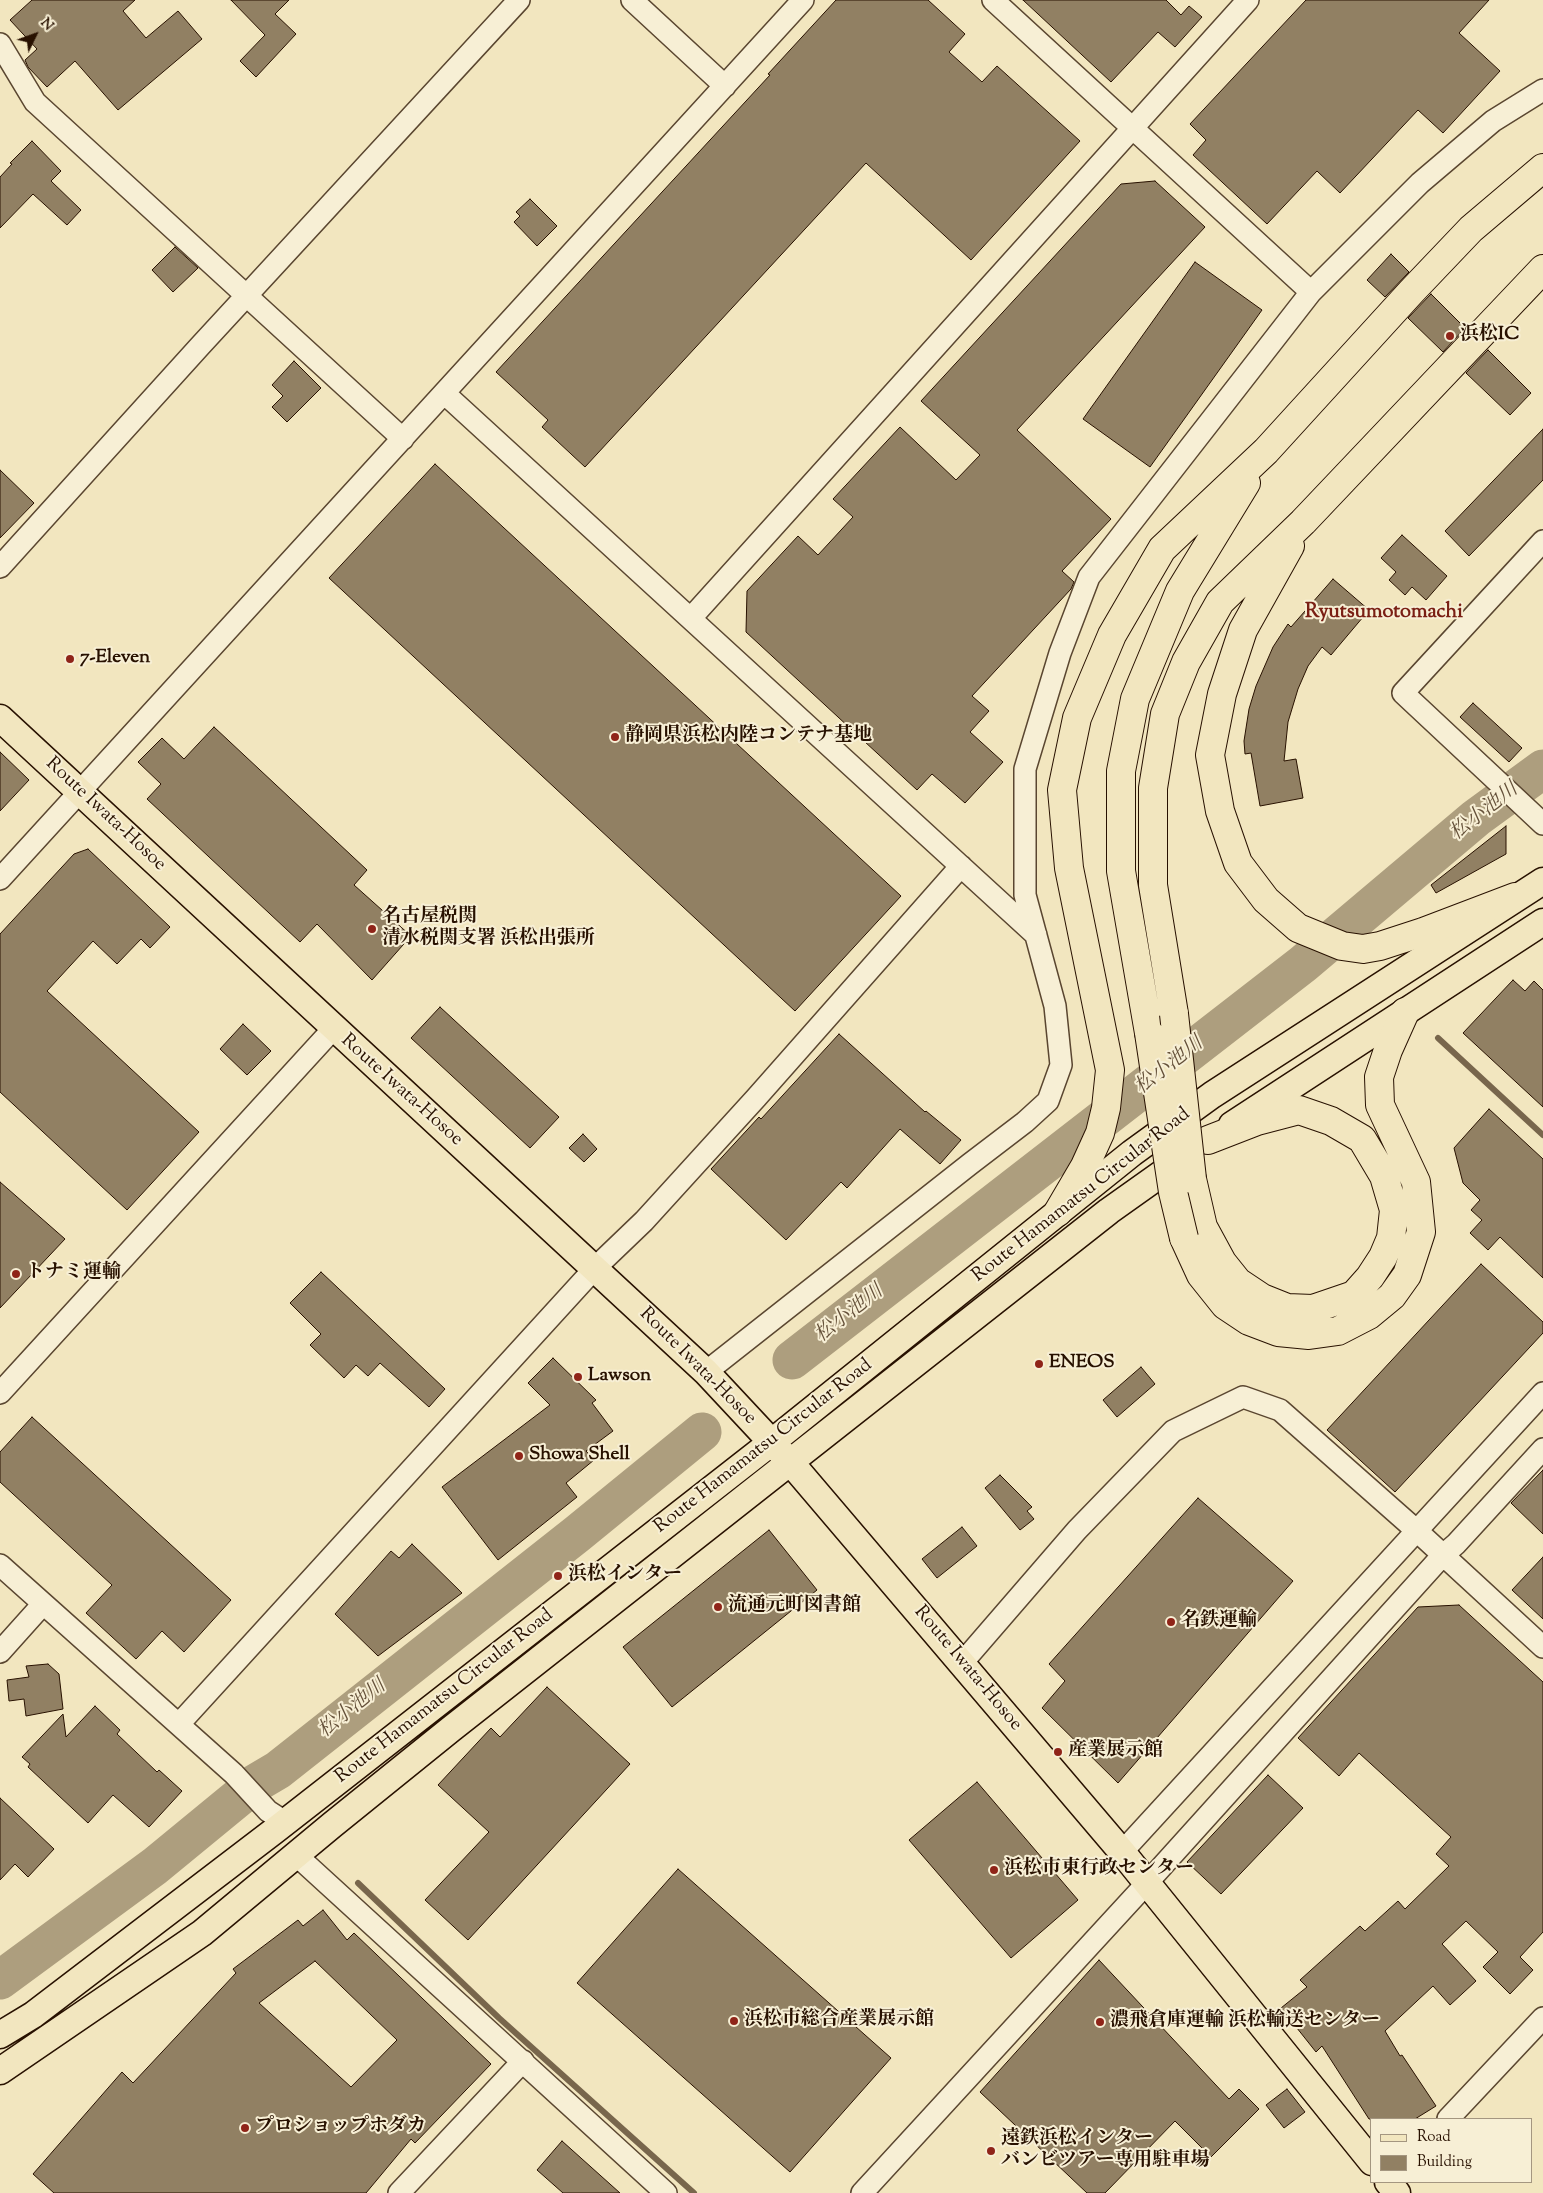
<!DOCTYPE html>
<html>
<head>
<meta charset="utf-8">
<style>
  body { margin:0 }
  #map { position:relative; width:1543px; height:2193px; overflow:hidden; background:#f2e6bf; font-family:"Sorts Mill Goudy",serif }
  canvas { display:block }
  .legend { position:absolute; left:1370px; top:2118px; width:162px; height:65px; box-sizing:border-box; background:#f7efd5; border:1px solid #a49680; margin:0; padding:6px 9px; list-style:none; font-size:15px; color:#281100 }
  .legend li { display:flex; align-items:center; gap:10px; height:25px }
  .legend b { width:25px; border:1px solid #a49680 }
  .north { position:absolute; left:10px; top:10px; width:50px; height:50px; -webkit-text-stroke:4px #f7efd5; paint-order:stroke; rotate:48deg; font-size:14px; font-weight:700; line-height:20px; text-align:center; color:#281100 }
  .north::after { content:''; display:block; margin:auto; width:18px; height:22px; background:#281100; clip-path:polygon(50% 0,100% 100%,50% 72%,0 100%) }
</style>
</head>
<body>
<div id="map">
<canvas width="1543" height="2193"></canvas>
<ul class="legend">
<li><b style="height:6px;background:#f2e6bf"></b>Road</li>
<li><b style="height:14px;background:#918063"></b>Building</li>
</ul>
<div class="north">N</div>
</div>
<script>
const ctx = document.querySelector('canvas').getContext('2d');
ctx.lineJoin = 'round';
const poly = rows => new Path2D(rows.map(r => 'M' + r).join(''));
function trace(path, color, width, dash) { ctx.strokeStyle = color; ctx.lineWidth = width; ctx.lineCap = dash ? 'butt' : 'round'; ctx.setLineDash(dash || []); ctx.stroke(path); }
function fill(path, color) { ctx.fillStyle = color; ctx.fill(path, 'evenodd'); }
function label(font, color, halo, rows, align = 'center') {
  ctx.font = font + ' "Sorts Mill Goudy","Noto Serif JP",serif'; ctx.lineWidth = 4; ctx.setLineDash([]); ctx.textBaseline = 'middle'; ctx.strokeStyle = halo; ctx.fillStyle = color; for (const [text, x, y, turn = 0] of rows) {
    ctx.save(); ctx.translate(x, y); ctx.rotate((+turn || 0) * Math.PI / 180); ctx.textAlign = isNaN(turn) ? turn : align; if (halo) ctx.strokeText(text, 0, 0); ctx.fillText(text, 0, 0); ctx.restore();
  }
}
const stream = poly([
  [1438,1038,1543,1135],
  [358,1883,499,2018,694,2193]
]);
const river = poly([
  [792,1360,1303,964,1476,818,1543,769],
  [0,1980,155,1866,256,1783,278,1770,577,1534,702,1432]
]);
const building = poly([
  [32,0,135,0,123,11,146,38,178,11,202,39,118,110,75,61,47,87,28,67,25,60,37,49,10,20,32,0],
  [231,0,289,0,275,14,296,34,256,77,240,61,265,35,231,0],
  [836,0,928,0,965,34,949,52,982,82,997,66,1080,141,971,260,866,163,585,467,542,427,548,420,496,372,770,75,768,74,836,0],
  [1023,0,1166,0,1181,15,1189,6,1202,17,1175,47,1158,32,1111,82,1023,0],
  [1306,0,1489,0,1459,33,1500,71,1443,133,1418,110,1340,193,1317,171,1267,224,1193,155,1206,140,1190,124,1306,0],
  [32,141,61,171,51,181,81,210,67,225,33,194,0,228,0,177,12,164,10,163,32,141],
  [1155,181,1205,227,1017,430,1111,519,1062,571,1074,582,1071,589,972,696,989,711,970,732,1003,762,965,803,932,774,917,790,746,632,747,591,798,536,818,555,853,517,833,499,900,427,956,480,980,455,921,401,1121,184,1155,181],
  [530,199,557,226,537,246,514,222,520,216,516,212,530,199],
  [175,247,198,268,173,292,152,270,175,247],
  [1391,254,1409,272,1385,297,1367,280,1391,254],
  [1195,262,1262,310,1150,467,1083,419,1195,262],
  [1431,294,1465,328,1443,352,1408,318,1431,294],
  [1488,350,1531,393,1510,415,1466,373,1488,350],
  [294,361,321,388,287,422,272,407,283,396,272,385,294,361],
  [1543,429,1543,480,1469,556,1445,531,1543,429],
  [435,464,901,896,795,1011,329,578,435,464],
  [0,470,34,503,0,538,0,470],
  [1402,535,1447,576,1426,600,1412,587,1405,595,1389,580,1396,572,1381,558,1402,535],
  [1333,579,1369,610,1331,655,1322,647,1308,666,1298,689,1288,722,1284,761,1296,759,1303,798,1260,806,1251,753,1245,754,1244,741,1249,709,1256,686,1273,647,1288,624,1291,627,1333,579],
  [1473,703,1522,748,1509,762,1460,717,1473,703],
  [214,727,367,870,354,885,411,936,372,980,317,924,300,942,147,799,161,784,138,762,162,738,184,759,214,727],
  [0,752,29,780,0,811,0,752],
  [1506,826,1506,854,1436,893,1431,885,1506,826],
  [88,849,170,927,150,948,141,939,117,964,93,941,47,991,199,1132,127,1210,0,1092,0,934,74,854,88,849],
  [1513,980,1525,991,1534,981,1543,990,1543,1107,1463,1033,1513,980],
  [440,1007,559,1117,530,1148,411,1038,440,1007],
  [243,1024,271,1051,247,1075,220,1049,243,1024],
  [839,1034,925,1112,926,1111,961,1140,940,1164,900,1129,847,1188,841,1182,786,1240,711,1169,759,1117,761,1119,839,1034],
  [1489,1109,1543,1159,1543,1278,1500,1237,1488,1250,1470,1233,1482,1220,1471,1210,1480,1200,1463,1183,1454,1148,1489,1109],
  [583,1134,597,1149,584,1162,569,1148,583,1134],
  [0,1182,65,1239,0,1308,0,1182],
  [1481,1264,1543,1322,1543,1333,1395,1492,1327,1430,1481,1264],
  [321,1272,445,1389,429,1407,380,1363,368,1376,356,1365,344,1378,310,1345,321,1334,290,1303,321,1272],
  [553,1358,596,1400,592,1403,613,1431,586,1451,594,1460,566,1483,577,1497,498,1560,442,1487,550,1405,528,1383,553,1358],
  [1141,1367,1155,1384,1117,1417,1103,1400,1141,1367],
  [32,1417,231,1600,184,1652,162,1631,136,1659,86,1613,112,1585,0,1482,0,1452,32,1417],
  [1543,1470,1543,1534,1511,1503,1543,1470],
  [1000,1475,1032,1507,1027,1511,1034,1519,1020,1530,985,1488,1000,1475],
  [1198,1498,1293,1581,1118,1783,1042,1708,1065,1681,1049,1664,1198,1498],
  [962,1527,977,1546,937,1578,922,1559,962,1527],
  [769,1530,817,1590,672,1707,623,1647,769,1530],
  [412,1544,462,1593,378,1656,335,1614,391,1551,399,1558,412,1544],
  [1543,1557,1543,1619,1512,1590,1543,1557],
  [1459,1605,1543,1682,1543,1932,1520,1957,1533,1970,1510,1994,1483,1967,1498,1952,1466,1921,1442,1944,1476,1981,1450,2005,1433,1986,1385,2031,1400,2056,1402,2055,1436,2106,1415,2119,1369,2119,1322,2046,1316,2052,1281,2008,1307,1987,1300,1980,1360,1926,1365,1931,1398,1901,1405,1909,1449,1866,1436,1854,1451,1837,1359,1753,1339,1776,1298,1738,1418,1607,1459,1605],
  [48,1664,59,1674,63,1709,26,1716,24,1699,9,1701,7,1680,29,1677,26,1666,48,1664],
  [547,1687,630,1764,468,1940,425,1900,489,1832,438,1785,491,1728,500,1737,547,1687],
  [95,1706,120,1730,117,1734,157,1772,159,1770,182,1791,149,1827,113,1795,88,1823,28,1767,30,1764,22,1757,63,1714,66,1737,95,1706],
  [1268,1775,1303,1808,1221,1894,1187,1862,1268,1775],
  [977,1782,1078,1900,1011,1958,909,1840,977,1782],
  [0,1798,54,1849,28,1877,15,1864,0,1880,0,1798],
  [678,1869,891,2058,790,2172,577,1983,678,1869],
  [323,1910,347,1940,354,1933,491,2064,415,2143,411,2139,366,2193,54,2193,33,2174,122,2072,133,2083,236,1973,233,1969,298,1920,303,1926,323,1910],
  [315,1961,397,2040,351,2087,259,2003,315,1961],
  [1099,1960,1229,2099,1239,2089,1259,2109,1211,2157,1175,2121,1105,2193,1087,2193,980,2092,1099,1960],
  [1287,2089,1305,2112,1284,2128,1266,2105,1287,2089],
  [562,2141,620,2193,563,2193,537,2170,562,2141]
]);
const minor = poly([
  [632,0,725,86],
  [993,0,1311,292],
  [0,44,35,102,403,439],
  [444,393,1036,935],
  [1543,541,1403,693,1543,824],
  [0,567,200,346,519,0],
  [691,618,1248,0],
  [0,879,803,0],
  [706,1372,970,1164,1025,1122,1048,1101,1061,1065,1055,1006,1025,895,1025,769,1060,653,1089,577,1311,292,1420,183,1493,121,1543,90],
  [0,1393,333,1029],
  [0,1565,234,1774,268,1811,285,1822],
  [0,1652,43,1604],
  [962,1663,1077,1530,1173,1431,1243,1397,1280,1410,1417,1531,1543,1647],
  [179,1724,595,1268,644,1221,756,1098,961,866],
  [1122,1852,1543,1393],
  [296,1855,666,2193],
  [1448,2119,1543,2018],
  [399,2193,523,2061],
  [862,2193,1147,1883,1442,1556,1456,1544,1543,1449]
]);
const major = poly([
  [0,718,706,1372,791,1463,1122,1852,1372,2162],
  [1232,1125,1543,922],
  [0,2035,33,2015,274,1831,772,1442,1132,1153,1212,1095,1543,881],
  [0,2071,202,1933,332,1825,451,1729,1109,1211,1185,1157],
  [1388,2182,1397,2193]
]);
const highway = poly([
  [1290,546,1243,630,1222,694,1210,755,1220,811,1238,863,1266,900,1298,928,1342,946,1363,949,1380,946,1423,932,1515,897],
  [1174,1014,1153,885,1153,788,1165,714,1186,662,1220,602,1303,522,1543,269],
  [1149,1033,1121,871,1121,771,1135,699,1180,591,1246,483],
  [1192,1179,1203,1227,1222,1262,1238,1282,1262,1298,1287,1308,1313,1309,1354,1295,1370,1277,1383,1257,1391,1238,1394,1210,1384,1176,1362,1139,1331,1121,1299,1110,1257,1121,1208,1140],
  [1058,1212,1085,1166,1100,1133,1106,1108,1110,1070,1069,868,1062,790,1077,718,1112,635,1162,549,1266,451,1411,292,1471,229,1543,168],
  [1184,1238,1201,1275,1225,1305,1249,1321,1278,1332,1309,1335,1338,1331,1369,1315,1392,1296,1407,1275,1421,1232,1416,1182,1380,1105,1379,1077,1388,1050,1405,1012]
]);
const highwayBridge = poly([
  [1174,1014,1192,1179],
  [1149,1033,1173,1192,1184,1238]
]);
const markers = [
  [1450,336,5,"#8f2418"],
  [70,659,5,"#8f2418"],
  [615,737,5,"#8f2418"],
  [372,929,5,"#8f2418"],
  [16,1274,5,"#8f2418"],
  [1039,1364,5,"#8f2418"],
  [578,1377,5,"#8f2418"],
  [519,1456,5,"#8f2418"],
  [558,1576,5,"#8f2418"],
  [718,1607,5,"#8f2418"],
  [1171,1622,5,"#8f2418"],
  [1058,1752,5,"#8f2418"],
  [994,1870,5,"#8f2418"],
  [734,2021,5,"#8f2418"],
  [1100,2022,5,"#8f2418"],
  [245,2128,5,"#8f2418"],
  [991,2151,5,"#8f2418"]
];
const poiNames = [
  ["浜松IC",1460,336],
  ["7-Eleven",80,659],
  ["静岡県浜松内陸コンテナ基地",625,737],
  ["名古屋税関",382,918],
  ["清水税関支署 浜松出張所",382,940],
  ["トナミ運輸",26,1274],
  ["ENEOS",1049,1364],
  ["Lawson",588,1377],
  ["Showa Shell",529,1456],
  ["浜松インター",568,1576],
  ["流通元町図書館",728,1607],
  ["名鉄運輸",1181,1622],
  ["産業展示館",1068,1752],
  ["浜松市東行政センター",1004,1870],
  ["浜松市総合産業展示館",744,2021],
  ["濃飛倉庫運輸 浜松輸送センター",1110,2022],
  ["プロショップホダカ",255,2128],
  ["遠鉄浜松インター",1001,2140],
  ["バンビツアー専用駐車場",1001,2162]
];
const streetNames = [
  ["Route Iwata-Hosoe",105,815,43],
  ["Route Iwata-Hosoe",401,1091,42],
  ["Route Hamamatsu Circular Road",1082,1196,-38],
  ["Route Iwata-Hosoe",697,1367,45],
  ["Route Hamamatsu Circular Road",764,1447,-38],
  ["Route Iwata-Hosoe",967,1669,50],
  ["Route Hamamatsu Circular Road",445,1697,-38]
];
const neighbourhoodNames = [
  ["Ryutsumotomachi",1384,614]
];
const waterNames = [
  ["松小池川",1485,813,-38],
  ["松小池川",1170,1067,-38],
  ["松小池川",850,1315,-38],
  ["松小池川",353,1710,-39]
];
trace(stream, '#78664c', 6);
trace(river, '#ad9e7e', 39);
fill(building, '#918063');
trace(building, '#281100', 1);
trace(minor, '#5a4630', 24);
trace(major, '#281100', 29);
trace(highway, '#281100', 30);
trace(minor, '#f7efd5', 21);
trace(major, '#f2e6bf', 26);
trace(highway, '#f2e6bf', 28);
trace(highwayBridge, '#281100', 30, []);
trace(highwayBridge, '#f2e6bf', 28);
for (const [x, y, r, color] of markers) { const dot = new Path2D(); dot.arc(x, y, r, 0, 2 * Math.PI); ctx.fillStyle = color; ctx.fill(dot); trace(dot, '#f7efd5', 2); }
label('bold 19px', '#281100', '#f7efd5', poiNames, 'left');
label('19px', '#281100', '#f7efd5', streetNames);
label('bold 20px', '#7a1f14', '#f7efd5', neighbourhoodNames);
label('italic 20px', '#645039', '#f7efd5', waterNames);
</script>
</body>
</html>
